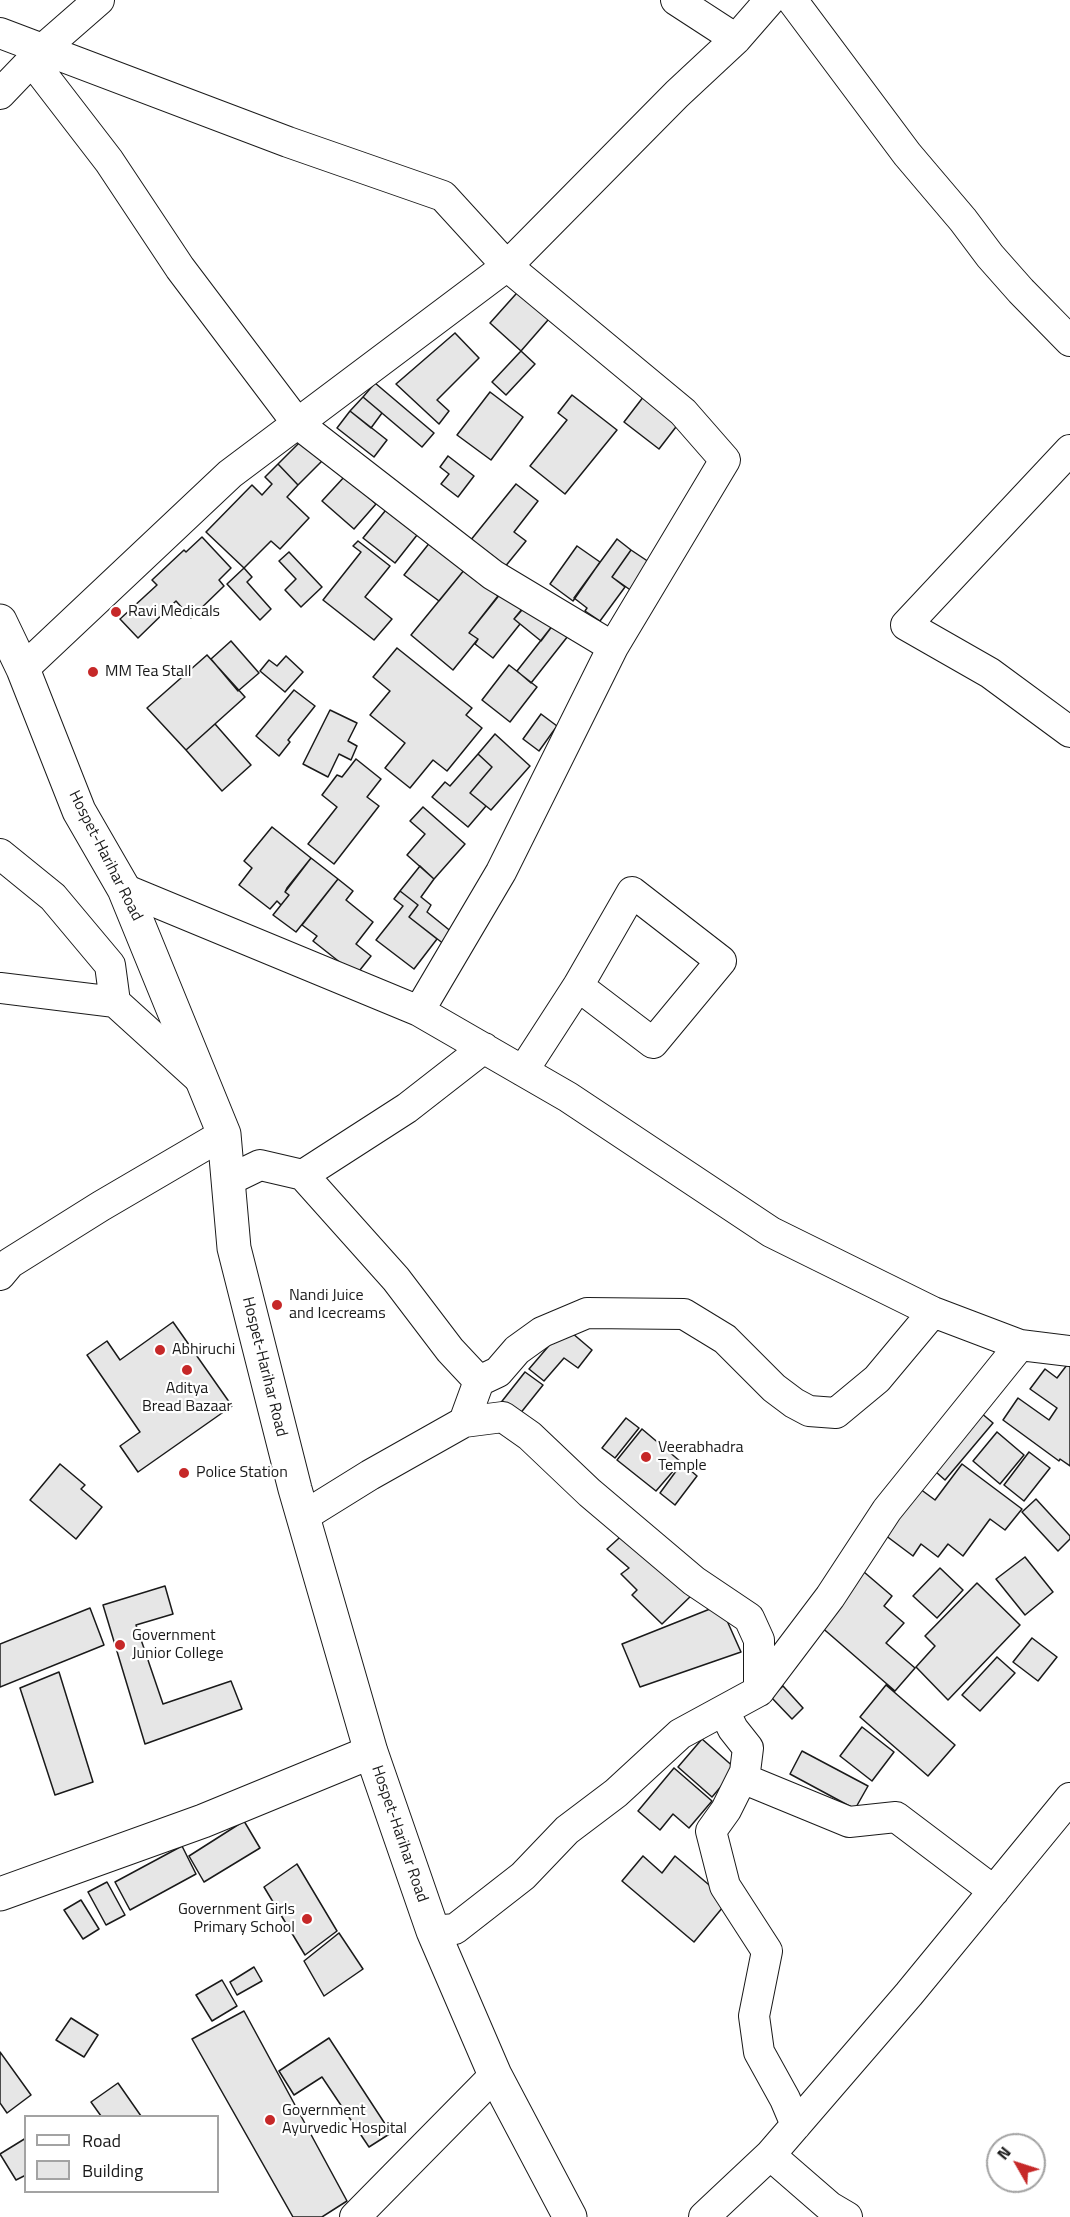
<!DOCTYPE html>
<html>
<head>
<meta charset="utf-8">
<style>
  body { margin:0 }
  #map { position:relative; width:1070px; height:2217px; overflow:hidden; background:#fff; font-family:"Titillium Web",sans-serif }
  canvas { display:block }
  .legend { position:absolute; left:24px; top:2115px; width:195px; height:78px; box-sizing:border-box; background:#fff; border:2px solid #a3a3a3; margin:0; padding:8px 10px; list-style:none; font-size:18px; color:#1a1a1a }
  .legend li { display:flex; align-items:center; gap:12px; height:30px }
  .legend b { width:30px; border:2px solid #a3a3a3 }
  .north { position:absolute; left:986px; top:2133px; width:60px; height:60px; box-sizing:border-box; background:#fff; border:2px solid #a3a3a3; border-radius:50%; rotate:309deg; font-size:16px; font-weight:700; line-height:24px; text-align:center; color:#1a1a1a }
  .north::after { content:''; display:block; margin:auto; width:21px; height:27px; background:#c62828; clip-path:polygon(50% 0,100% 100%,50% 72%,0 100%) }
</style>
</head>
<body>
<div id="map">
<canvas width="1070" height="2217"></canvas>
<ul class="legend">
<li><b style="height:8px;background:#fff"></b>Road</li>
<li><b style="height:16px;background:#e6e6e6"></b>Building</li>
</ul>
<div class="north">N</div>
</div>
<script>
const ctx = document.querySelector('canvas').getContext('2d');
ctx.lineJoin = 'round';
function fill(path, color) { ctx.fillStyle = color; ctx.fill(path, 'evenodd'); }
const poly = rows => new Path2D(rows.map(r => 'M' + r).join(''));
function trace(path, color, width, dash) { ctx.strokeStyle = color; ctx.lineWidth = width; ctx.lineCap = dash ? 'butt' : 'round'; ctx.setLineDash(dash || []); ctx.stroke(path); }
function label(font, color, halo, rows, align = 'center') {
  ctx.font = font + ' "Titillium Web",sans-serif'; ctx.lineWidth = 4.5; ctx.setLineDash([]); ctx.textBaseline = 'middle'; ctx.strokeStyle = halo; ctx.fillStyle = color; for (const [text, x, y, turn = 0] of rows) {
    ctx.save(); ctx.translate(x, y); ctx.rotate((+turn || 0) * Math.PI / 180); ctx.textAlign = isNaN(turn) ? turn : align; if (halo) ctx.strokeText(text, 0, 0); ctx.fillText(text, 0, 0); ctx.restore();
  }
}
const building = poly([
  [524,285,555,312,521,351,490,323,524,285],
  [455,333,479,358,437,400,449,411,439,424,396,384,455,333],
  [521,351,535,364,506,395,492,382,521,351],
  [375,383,434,433,422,447,363,397,375,383],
  [490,392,523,417,491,460,457,435,490,392],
  [572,395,617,430,565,494,530,466,567,420,558,413,572,395],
  [644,396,679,423,659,449,624,422,644,396],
  [363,397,382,413,371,428,350,411,363,397],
  [350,411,387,440,374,457,337,428,350,411],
  [305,437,325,458,298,485,278,464,305,437],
  [448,456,474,476,458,497,441,484,449,474,440,467,448,456],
  [278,464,298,485,287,497,309,518,280,549,271,541,244,568,206,532,252,485,262,495,272,484,265,477,278,464],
  [345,476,376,504,354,529,322,501,345,476],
  [516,484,538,501,514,532,526,541,504,568,470,541,516,484],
  [390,505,421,530,395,563,363,538,390,505],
  [202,537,231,568,219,580,224,586,191,618,176,601,138,638,120,619,157,585,152,580,184,550,186,552,202,537],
  [617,539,631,550,612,577,625,587,600,621,585,611,587,608,574,598,617,539],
  [358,541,390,566,365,597,392,619,374,640,323,600,361,552,353,546,358,541],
  [431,541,465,569,439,601,404,575,431,541],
  [577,546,600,562,573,601,550,584,577,546],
  [631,550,655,566,636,594,612,577,631,550],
  [289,552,322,587,301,607,285,590,296,579,279,561,289,552],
  [244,568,252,577,247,582,271,609,260,620,227,584,244,568],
  [465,569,498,596,469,633,478,639,453,670,411,635,465,569],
  [501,593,522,610,514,619,520,624,493,658,475,644,478,639,469,633,501,593],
  [527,603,553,625,541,641,514,619,527,603],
  [553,625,568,636,531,683,517,671,553,625],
  [231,641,259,673,238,691,211,659,231,641],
  [397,648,472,708,466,715,482,728,447,771,433,760,410,788,385,768,405,743,370,715,390,691,373,677,397,648],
  [207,655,245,697,186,750,147,708,207,655],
  [286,656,303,672,285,692,260,671,269,660,277,666,286,656],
  [509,665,537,687,510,722,482,700,509,665],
  [294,690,315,706,288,740,290,742,279,756,256,736,294,690],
  [330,710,357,723,348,741,357,746,351,760,339,754,328,777,303,764,330,710],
  [541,714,557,726,539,751,523,739,541,714],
  [215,724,251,765,222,791,186,750,215,724],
  [495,734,530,766,491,810,470,793,492,767,478,754,495,734],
  [478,754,492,767,470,793,486,806,468,827,432,797,445,782,450,786,478,754],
  [356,759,381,779,367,797,379,806,334,864,308,844,337,807,322,795,337,775,342,777,356,759],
  [423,807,465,844,434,879,407,855,425,834,410,821,423,807],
  [272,827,311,858,285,892,289,895,281,905,277,901,270,909,239,885,252,868,244,861,272,827],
  [311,858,338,879,296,932,273,915,289,895,285,892,287,888,311,858],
  [420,866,434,879,421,897,431,905,427,912,458,937,449,948,409,917,418,905,400,891,420,866],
  [338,879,353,891,346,900,373,922,356,944,371,956,356,975,313,941,317,936,302,925,338,879],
  [400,891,418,905,409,917,437,939,414,969,376,940,403,906,394,899,400,891],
  [173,1322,232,1406,138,1472,120,1446,140,1432,87,1355,107,1341,120,1360,173,1322],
  [565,1327,592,1350,578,1368,564,1358,544,1381,529,1369,565,1327],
  [1070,1361,1070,1466,1060,1459,1059,1461,1003,1420,1018,1398,1049,1420,1057,1408,1030,1389,1045,1369,1057,1378,1070,1361],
  [525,1372,543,1385,515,1420,499,1405,525,1372],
  [974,1407,993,1423,945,1480,927,1464,974,1407],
  [626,1418,639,1428,615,1458,602,1448,626,1418],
  [642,1429,681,1462,656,1491,617,1460,642,1429],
  [997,1432,1024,1455,1000,1484,973,1461,997,1432],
  [1029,1452,1050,1468,1024,1501,1004,1485,1029,1452],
  [682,1463,697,1476,675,1505,660,1493,682,1463],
  [60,1464,85,1485,81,1489,102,1507,76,1539,30,1500,60,1464],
  [962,1464,1022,1509,1005,1530,990,1519,963,1556,948,1544,938,1557,921,1544,913,1556,877,1529,912,1483,935,1500,962,1464],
  [1036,1499,1070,1536,1070,1539,1058,1551,1022,1512,1036,1499],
  [629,1529,695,1592,662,1624,632,1595,637,1590,621,1574,629,1568,607,1549,629,1529],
  [1025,1557,1053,1592,1025,1615,996,1579,1025,1557],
  [940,1568,963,1590,937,1618,913,1596,940,1568],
  [864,1572,892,1596,884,1606,904,1623,886,1643,915,1668,895,1691,819,1625,864,1572],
  [977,1583,1020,1625,948,1700,916,1667,935,1646,925,1636,977,1583],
  [165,1586,173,1614,136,1625,163,1704,231,1681,242,1709,145,1744,103,1605,165,1586],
  [720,1605,741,1652,640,1687,622,1644,720,1605],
  [90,1608,104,1645,0,1687,0,1644,90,1608],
  [1032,1638,1057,1657,1038,1681,1013,1662,1032,1638],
  [997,1657,1015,1673,980,1711,962,1695,997,1657],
  [59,1672,93,1782,55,1795,20,1688,59,1672],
  [886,1685,955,1745,928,1776,860,1717,886,1685],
  [783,1686,803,1708,792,1719,771,1697,783,1686],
  [862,1727,894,1752,872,1781,840,1756,862,1727],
  [702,1739,736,1769,712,1797,678,1767,702,1739],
  [802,1751,868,1786,855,1809,790,1774,802,1751],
  [674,1768,712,1801,689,1828,673,1814,660,1830,638,1811,674,1768],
  [244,1821,260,1848,204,1882,189,1856,244,1821],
  [182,1846,196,1874,130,1910,115,1882,182,1846],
  [643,1856,662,1873,675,1856,728,1901,694,1942,622,1881,643,1856],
  [297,1864,337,1931,305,1955,264,1887,297,1864],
  [107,1882,125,1915,106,1925,88,1892,107,1882],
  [81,1900,99,1929,83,1939,64,1910,81,1900],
  [339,1933,363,1969,324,1996,304,1961,339,1933],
  [254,1967,262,1981,237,1995,230,1982,254,1967],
  [222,1980,237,2006,212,2021,196,1995,222,1980],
  [244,2011,347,2201,322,2217,293,2217,192,2039,244,2011],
  [71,2018,98,2035,84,2057,56,2040,71,2018],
  [329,2038,391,2133,369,2147,322,2077,294,2095,279,2071,329,2038],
  [0,2052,31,2095,7,2113,0,2103,0,2052],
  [118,2083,141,2116,101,2116,91,2102,118,2083],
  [26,2138,26,2175,16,2180,0,2154,26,2138]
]);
const minor = poly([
  [676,0,736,39],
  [792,0,907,154,963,220,990,256,1021,291,1070,341],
  [0,33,288,142,443,196,507,266,683,412,725,460,613,647,501,872,419,1011],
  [32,61,109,161,180,268,297,423,493,575,613,647],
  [0,94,44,48,99,0],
  [1070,450,906,625,990,673,1070,732],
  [23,669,230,474,507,266,677,94,736,39,770,0],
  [0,854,53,897,110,965,115,1002],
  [124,889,419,1011,568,1097,771,1232,933,1312,1020,1345,1070,1351],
  [0,988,115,1002,202,1081],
  [523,1071,578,986,632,892,721,961,653,1043,578,986],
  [303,1175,407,1108,484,1048],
  [227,1181,260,1165,303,1175,396,1279,450,1350,479,1381,464,1422,370,1475,312,1511,304,1520],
  [0,1275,10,1263,101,1206,224,1134],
  [479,1381,498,1372,517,1350,542,1332,587,1313,684,1314,725,1339,774,1388,794,1403,809,1411,836,1413,877,1379,933,1312],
  [759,1691,830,1597,887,1510,1020,1345],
  [724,1711,733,1729,748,1748,745,1772,726,1810,711,1831,725,1886,767,1951,754,2016,759,2052,785,2099,796,2125],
  [742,1778,849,1822,896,1817,994,1891],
  [433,1931,455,1929,523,1876,567,1830,616,1793,680,1734,759,1691,759,1640,749,1618,694,1581,590,1493,530,1436,503,1417,464,1422],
  [770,2155,830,2207,847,2217],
  [355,2217,495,2075],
  [704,2217,770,2155,909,1994,1070,1798]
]);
const major = poly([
  [0,621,23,669,79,811,124,889,224,1134,234,1248,295,1489,371,1752,433,1931,495,2075,570,2217],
  [0,1894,203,1821,371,1752]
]);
const markers = [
  [116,612,6,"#c62828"],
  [93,672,6,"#c62828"],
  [277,1305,6,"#c62828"],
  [160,1350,6,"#c62828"],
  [187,1370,6,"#c62828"],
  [646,1457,6,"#c62828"],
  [184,1473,6,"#c62828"],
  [120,1645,6,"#c62828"],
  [307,1919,6,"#c62828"],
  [270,2120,6,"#c62828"]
];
const poiNames = [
  ["Ravi Medicals",128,612],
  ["MM Tea Stall",105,672],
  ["Nandi Juice",289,1296],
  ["and Icecreams",289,1314],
  ["Abhiruchi",172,1350],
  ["Aditya",187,1389,"center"],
  ["Bread Bazaar",187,1407,"center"],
  ["Veerabhadra",658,1448],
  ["Temple",658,1466],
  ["Police Station",196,1473],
  ["Government",132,1636],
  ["Junior College",132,1654],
  ["Government Girls",295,1910,"right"],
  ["Primary School",295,1928,"right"],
  ["Government",282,2111],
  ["Ayurvedic Hospital",282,2129]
];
const streetNames = [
  ["Hospet-Harihar Road",105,856,63],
  ["Hospet-Harihar Road",264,1367,76],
  ["Hospet-Harihar Road",399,1834,71]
];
fill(building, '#e6e6e6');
trace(building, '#1a1a1a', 1.5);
trace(minor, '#1a1a1a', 32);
trace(major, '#1a1a1a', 35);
trace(minor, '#fff', 30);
trace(major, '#fff', 33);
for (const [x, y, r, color] of markers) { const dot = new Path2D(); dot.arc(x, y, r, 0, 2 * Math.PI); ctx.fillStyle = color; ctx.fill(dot); trace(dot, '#fff', 2); }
label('16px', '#1a1a1a', '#fff', poiNames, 'left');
label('16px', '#1a1a1a', '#fff', streetNames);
</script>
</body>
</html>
